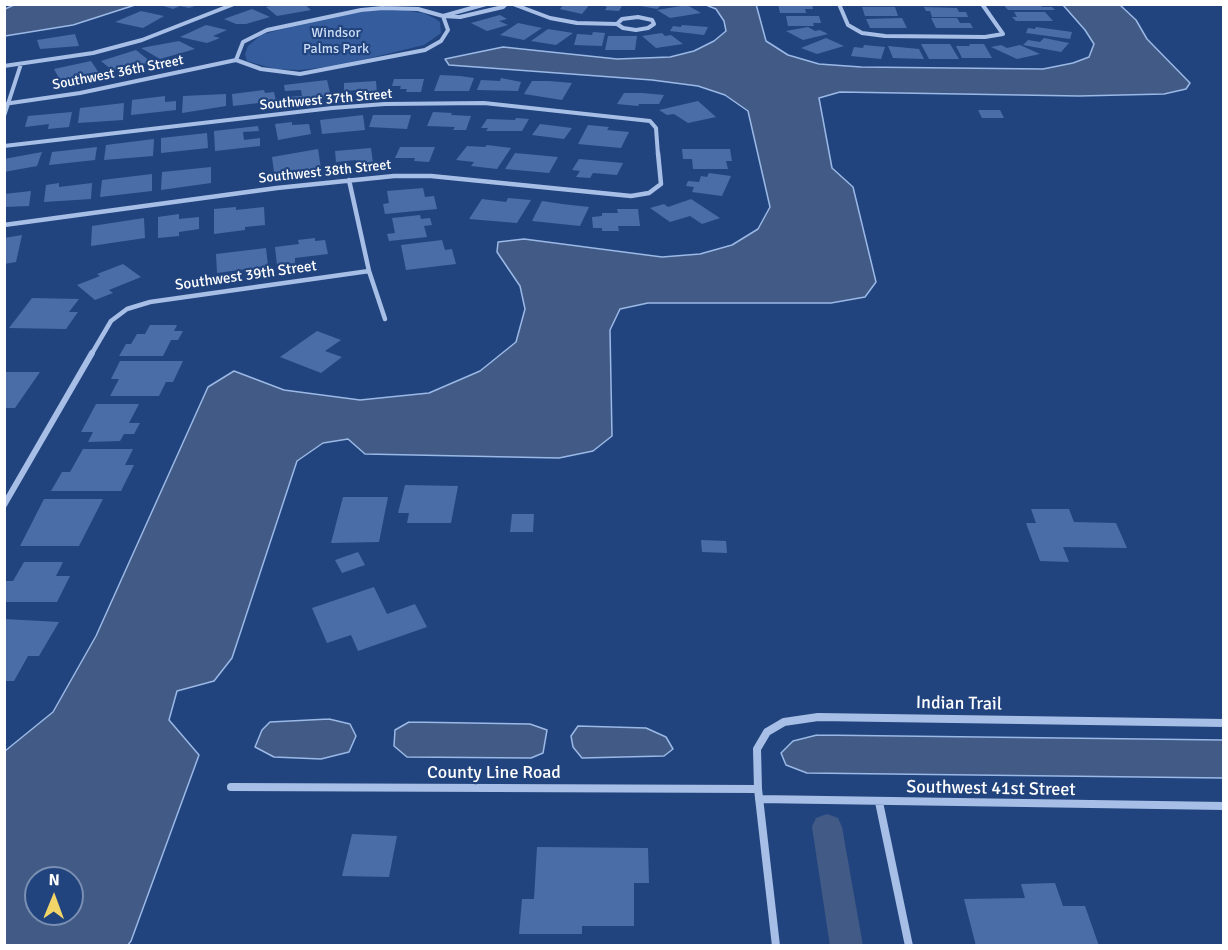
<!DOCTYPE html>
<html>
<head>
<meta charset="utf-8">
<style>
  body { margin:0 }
  #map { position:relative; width:1228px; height:950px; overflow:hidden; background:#22447e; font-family:Signika,sans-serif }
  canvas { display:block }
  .frame { position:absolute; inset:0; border:6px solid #fff; pointer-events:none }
  .north { position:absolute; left:24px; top:866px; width:60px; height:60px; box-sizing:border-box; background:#22447e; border:2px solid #7a8fb2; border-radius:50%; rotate:1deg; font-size:16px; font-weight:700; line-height:24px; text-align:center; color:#fff }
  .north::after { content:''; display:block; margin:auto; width:21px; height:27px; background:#f2d569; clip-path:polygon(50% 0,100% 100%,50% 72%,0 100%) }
</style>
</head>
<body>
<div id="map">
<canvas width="1228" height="950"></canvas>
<div class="frame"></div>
<div class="north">N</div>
</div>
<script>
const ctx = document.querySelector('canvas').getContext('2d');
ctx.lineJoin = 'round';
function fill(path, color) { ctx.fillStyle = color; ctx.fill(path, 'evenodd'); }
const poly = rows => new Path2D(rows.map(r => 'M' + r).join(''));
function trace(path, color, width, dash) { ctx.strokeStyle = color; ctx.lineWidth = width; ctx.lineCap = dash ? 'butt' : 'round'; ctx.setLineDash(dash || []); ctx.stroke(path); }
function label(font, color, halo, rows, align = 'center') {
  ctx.font = font + ' Signika,sans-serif'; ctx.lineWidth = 4.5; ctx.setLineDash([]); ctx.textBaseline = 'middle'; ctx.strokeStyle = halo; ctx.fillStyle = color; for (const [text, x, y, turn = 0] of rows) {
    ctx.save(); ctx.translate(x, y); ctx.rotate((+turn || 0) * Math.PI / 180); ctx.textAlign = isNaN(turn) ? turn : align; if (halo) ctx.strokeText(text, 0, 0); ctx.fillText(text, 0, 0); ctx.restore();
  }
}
const green = poly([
  [396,9,423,13,434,18,440,22,441,33,424,45,337,66,299,70,275,69,247,61,245,54,248,46,261,35,314,20,373,10]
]);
const water = poly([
  [756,4,766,41,788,55,819,64,861,67,1043,69,1073,63,1089,57,1094,44,1085,30,1063,5,1120,5,1136,20,1147,39,1190,83,1186,89,1164,94,1079,96,840,92,819,98,832,168,853,187,876,282,865,297,831,303,648,303,620,309,610,330,612,436,593,451,559,458,365,454,348,439,323,443,297,461,232,658,214,681,177,691,169,720,199,755,131,941,127,946,5,945,5,751,53,712,96,636,208,387,234,371,284,390,360,400,429,393,480,371,516,342,525,309,520,286,497,252,498,242,524,239,662,257,700,254,732,245,758,229,770,207,748,111,725,95,698,86,652,80,449,65,445,59,503,47,617,59,670,57,694,51,714,41,726,31,724,21,716,9,706,5,756,4],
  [36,878,72,878,72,914,36,914,36,878],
  [14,5,14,4,135,5,73,25,5,36,5,9,14,5],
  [329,719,350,724,356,736,349,752,321,759,274,757,255,747,262,730,270,722,329,719],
  [409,722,530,724,547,730,543,753,531,758,407,757,394,746,395,730,409,722],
  [578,726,646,728,666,737,673,749,664,756,582,758,573,747,571,736,578,726],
  [817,735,1223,740,1223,778,807,773,786,765,781,753,793,741,817,735]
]);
const canal = poly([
  [827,814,838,818,842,827,863,946,830,946,812,827,816,818,827,814]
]);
const building = poly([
  [157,4,198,4,198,5,189,8,180,6,173,9],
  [280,4,304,4,311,10,277,16,266,7],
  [564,4,590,4,582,14,560,9],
  [600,4,623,4,619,11,605,10,607,7],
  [630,4,663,4,657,9],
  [778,4,812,4,813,9,805,9,806,13,780,13],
  [1003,4,1040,4,1042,7,1052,7,1055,10,1008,10],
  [687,5,701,13,670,18,657,10],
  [862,7,895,7,898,16,865,16],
  [924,7,957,8,959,12,966,12,968,17,932,17,930,11,926,11],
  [252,9,270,17,246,24,236,24,224,19],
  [141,11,164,16,143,28,115,22],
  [1014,12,1045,12,1053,21,1016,21,1012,17,1017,17],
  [500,15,507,19,499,21,508,25,487,31,471,23],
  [786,16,819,16,821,23,813,23,814,26,788,26],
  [902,18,907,28,870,28,866,19],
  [931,18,957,18,960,23,970,23,973,28,936,28],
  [518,23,542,28,524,40,500,35],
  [206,25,227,30,213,36,220,38,207,43,180,37],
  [682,25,708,27,704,35,670,31,673,26,681,27],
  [808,27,815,31,820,30,828,34,803,40,786,31],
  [1036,27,1072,32,1070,39,1026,33,1028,28,1035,29],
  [548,29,573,33,556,45,531,41],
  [593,32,605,33,602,46,574,45,577,34,592,35],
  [662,33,665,36,671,35,683,44,656,48,642,36],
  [75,34,79,46,40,49,37,40],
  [608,36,637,36,635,50,605,50],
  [826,38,844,46,817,54,801,48],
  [1044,38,1069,43,1061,52,1023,45,1028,40,1040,42],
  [179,41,195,49,160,59,141,48],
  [921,44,950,44,959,59,929,59],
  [969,44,984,44,992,58,962,58,956,46,970,46],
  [864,45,885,47,881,59,851,56,854,47,863,48],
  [1001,45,1007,48,1020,45,1040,54,1017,59,991,47],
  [888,46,919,49,924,59,893,58],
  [136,50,151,62,113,71,101,61],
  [91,61,99,73,60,80,54,69],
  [440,75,460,76,474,78,469,91,434,91],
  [501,78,521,82,518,91,477,90,481,80,500,81],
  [394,79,424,79,421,92,406,92,407,89,400,89,401,86,392,86],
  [327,80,331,97,288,101,287,97,302,96,301,90,285,91,284,85],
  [376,81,377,93,360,94,359,90,344,91,344,83],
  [532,81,549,81,572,83,562,100,524,94],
  [264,90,265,93,274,92,276,101,233,106,232,94],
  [624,93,642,93,664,95,659,104,639,104,638,106,617,104],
  [226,94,226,106,182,113,183,96],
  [165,96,165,102,176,101,176,110,131,115,132,100],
  [698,101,716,117,688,123,674,114,667,115,659,110],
  [124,103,123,120,78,123,80,108],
  [978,110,1000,110,1004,118,982,118],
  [72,112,69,127,48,129,49,124,25,127,28,116],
  [433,112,452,113,451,115,471,116,466,130,453,130,455,127,427,126],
  [363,115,365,130,322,134,320,120],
  [373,115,411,115,407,129,369,127],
  [516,118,529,119,522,131,486,131,488,128,481,128,487,119,515,120],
  [292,122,292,125,309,124,311,134,278,140,275,124],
  [540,124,572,128,564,139,532,135],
  [588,125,609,127,607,130,629,132,621,148,578,144],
  [258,126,259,131,243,132,244,140,260,138,260,146,215,151,214,131],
  [207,133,208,148,161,153,161,138],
  [154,139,153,156,104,160,106,145],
  [487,145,511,148,497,169,471,166,474,162,456,160,467,146,485,147],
  [97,147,95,160,49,165,52,152],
  [400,147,435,147,429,162,414,161,415,158,395,158],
  [371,148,373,163,356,164,356,160,336,162,335,151],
  [318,149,321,169,274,172,272,157],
  [682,149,730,149,732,161,726,161,728,169,693,169,692,159,683,159],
  [42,152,37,166,4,172,4,159],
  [515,153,558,157,549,173,505,169],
  [579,159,623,163,617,175,593,173,590,178,576,177,580,171,572,170],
  [211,167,211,183,161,190,162,172],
  [709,173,731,176,722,196,692,192,694,187,686,186,688,181,699,182,701,176,707,177],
  [152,174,152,191,100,197,102,180],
  [59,183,59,187,92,183,91,199,44,202,46,185],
  [423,188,425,197,434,196,437,209,385,214,383,204,389,203,387,191],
  [31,191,29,206,4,207,4,194],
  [508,198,531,200,517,223,469,219,482,199,506,202],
  [691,199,720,218,702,224,690,216,670,222,650,208,664,204,668,207],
  [542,201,562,204,589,207,580,226,532,221],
  [236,207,236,210,264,207,265,225,245,227,245,230,214,234,214,209],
  [617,209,638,209,640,226,618,226,619,231,602,231,602,228,593,228,592,217,602,216,602,213,618,213],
  [179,214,179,219,199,217,199,229,179,232,179,236,158,238,158,217],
  [420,215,421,219,430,218,432,225,424,226,427,237,389,241,387,234,395,233,392,218],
  [144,218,145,238,91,246,92,226],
  [22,235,16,262,4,264,4,238],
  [315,238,315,241,325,240,328,254,295,258,295,263,277,265,275,247,299,244,298,240],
  [442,240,445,250,452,249,456,264,406,270,401,245],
  [266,248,268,266,217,273,216,254],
  [123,264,141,277,109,290,113,293,95,300,77,285,100,276,97,274],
  [32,298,79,299,69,312,78,312,66,329,9,328],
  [150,325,177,325,174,331,183,331,178,340,171,340,163,356,119,356,126,344,131,344,137,334,145,334],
  [317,331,341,340,325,351,342,357,321,373,280,357],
  [120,361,183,361,173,382,166,382,159,396,110,396,119,379,111,379],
  [4,372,40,372,15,408,4,408],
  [96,404,139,404,129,423,140,423,134,434,124,434,120,441,88,442,93,432,81,432],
  [83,449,133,449,125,465,134,465,121,491,51,491,62,472,70,472],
  [405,485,458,486,451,523,407,523,409,513,398,513],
  [343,497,388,497,379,542,331,543],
  [44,499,103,499,79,546,20,546],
  [1031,509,1069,509,1074,522,1116,523,1127,548,1063,547,1069,562,1040,561,1026,523,1036,523],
  [512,514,534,514,533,532,510,532],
  [701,540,726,541,727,553,702,552],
  [358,552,365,565,342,573,335,560],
  [24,562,63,562,56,576,70,576,57,602,5,602,5,581,13,581],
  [374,587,387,614,415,604,427,627,358,651,351,635,327,643,312,608],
  [4,619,59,622,39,656,28,656,14,681,4,681],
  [352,834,397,836,389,877,342,876],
  [537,847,648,848,649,883,634,883,634,926,582,926,582,934,519,934,522,899,534,899],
  [1055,883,1063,906,1085,906,1099,946,976,946,964,899,1025,898,1021,884]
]);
const minorFar3 = poly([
  [486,4,443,16,460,17,503,7,506,4],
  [513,4,550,18,577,23,617,24],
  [839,4,848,25,862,33,885,36,985,37,1003,34,982,4],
  [383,8,418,9,443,16,448,30,441,41,425,50,300,74,261,69,236,60,243,42,267,30,361,10,383,8],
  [638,17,652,20,654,24,648,28,636,30,623,28,617,24,622,19,638,17],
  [4,66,93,53,142,40,234,4],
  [4,104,80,93,236,60],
  [4,116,21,64],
  [4,146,332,108,385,104,484,103,650,121,656,128,658,155]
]);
const minorFar2 = poly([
  [349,180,369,271,385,319],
  [4,225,277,188,394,176,431,176,631,196,649,193,661,184,658,153],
  [91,355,111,321,127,309,150,302,369,271]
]);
const minorFar1 = poly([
  [4,505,92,353]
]);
const minor = poly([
  [231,787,758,789],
  [759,799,1224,806],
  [879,802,909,946],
  [776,946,758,789,757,749,767,732,784,722,818,717,1224,723]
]);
const farParknames = [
  ["Windsor",336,33],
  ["Palms Park",336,49]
];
const farStreetnames = [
  ["Southwest 36th Street",118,73,-11],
  ["Southwest 37th Street",326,100,-5],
  ["Southwest 38th Street",325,172,-6]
];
const streetNames = [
  ["Southwest 39th Street",246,276,-8]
];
const nearStreetnames = [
  ["Indian Trail",959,704,1],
  ["County Line Road",494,773],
  ["Southwest 41st Street",991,789,1]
];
fill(green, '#355c9c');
fill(water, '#425b86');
trace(water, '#9bb9e7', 1.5);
fill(canal, '#425b86');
fill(building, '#4b6da7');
trace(minorFar3, '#a7bfe6', 4);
trace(minorFar2, '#a7bfe6', 4.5);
trace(minorFar1, '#a7bfe6', 6);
trace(minor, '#a7bfe6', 8);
label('14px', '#cadbf5', '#22447e', farParknames);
label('14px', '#fff', '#22447e', farStreetnames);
label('15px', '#fff', '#22447e', streetNames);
label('18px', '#fff', '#22447e', nearStreetnames);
</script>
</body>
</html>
